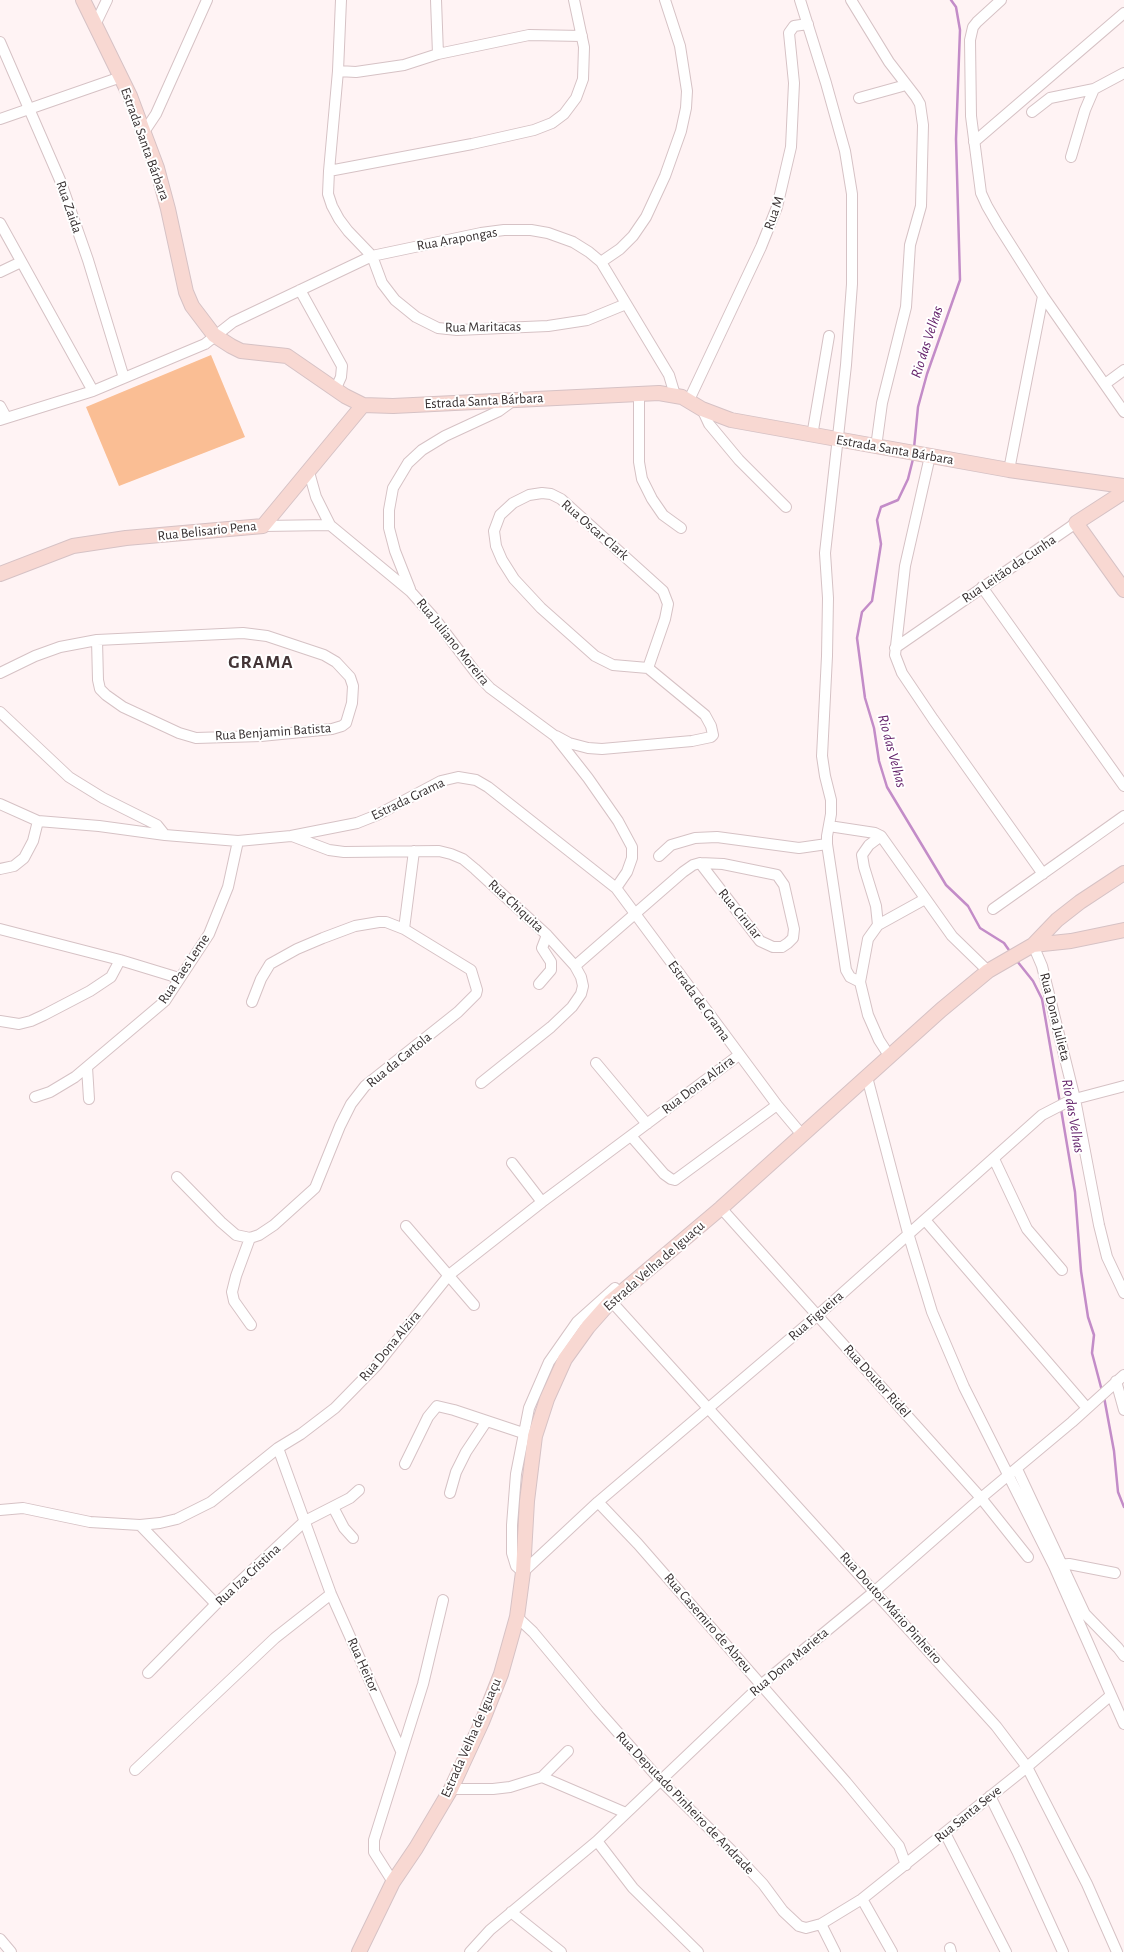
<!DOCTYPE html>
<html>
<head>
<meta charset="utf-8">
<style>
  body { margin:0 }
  canvas { display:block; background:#fff3f4 }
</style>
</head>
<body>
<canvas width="1124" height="1952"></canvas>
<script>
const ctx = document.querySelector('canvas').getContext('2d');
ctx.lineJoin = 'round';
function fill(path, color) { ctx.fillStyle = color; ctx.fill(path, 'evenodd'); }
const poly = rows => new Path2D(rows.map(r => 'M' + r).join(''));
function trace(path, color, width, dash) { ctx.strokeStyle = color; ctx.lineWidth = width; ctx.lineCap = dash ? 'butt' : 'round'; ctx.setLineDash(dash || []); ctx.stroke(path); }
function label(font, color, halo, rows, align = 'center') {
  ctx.font = font + ' "Alegreya Sans",sans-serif'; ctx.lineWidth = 4; ctx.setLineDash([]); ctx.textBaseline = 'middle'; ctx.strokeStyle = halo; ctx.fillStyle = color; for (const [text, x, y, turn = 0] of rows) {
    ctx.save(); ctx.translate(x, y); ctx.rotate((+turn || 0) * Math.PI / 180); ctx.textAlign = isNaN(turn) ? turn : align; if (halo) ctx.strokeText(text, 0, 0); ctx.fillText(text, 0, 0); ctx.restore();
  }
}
const green = poly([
  [211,355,245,437,119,486,86,407]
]);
const stream = poly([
  [914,448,918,407,927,374,960,280,956,139,960,30,956,7,951,0],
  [913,459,908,479,898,500,881,507,877,520,881,544,872,601,862,612,857,638,865,698,874,728,879,761,887,787,946,885,968,906,980,928,1004,943,1011,953],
  [1017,961,1033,981,1042,999,1060,1103],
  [1061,1109,1075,1192,1081,1271,1088,1317,1094,1335,1092,1353,1102,1391],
  [1104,1397,1114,1451,1118,1492,1124,1507]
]);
const street = poly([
  [341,0,338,71,329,171,328,194,332,206,339,219,348,231,372,256,382,283,395,300,416,317,438,328,457,330,548,326,587,320,626,304],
  [436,0,438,54],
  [800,0,826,83,845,151,852,194,852,284,846,365,825,553,828,598,827,656,822,756,825,776,831,800,831,814,827,836,827,844,846,970,850,977,860,982],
  [851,0,889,62,916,97,920,104,923,125,921,206,910,245,906,307,882,403,876,447],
  [1001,0,977,22,973,27,970,40,971,116,981,193,987,206,998,225,1043,296,1124,412],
  [95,25,107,0],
  [0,42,60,180,88,260,124,378],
  [338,71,356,72,404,65,438,54,529,35,582,36],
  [859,98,906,85],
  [1032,112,1050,98,1094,89,1124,73],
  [0,119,121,77],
  [144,132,156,114,207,0],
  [974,142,1124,13],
  [1071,157,1085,110,1094,89],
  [329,171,472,144,534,130,552,123,564,114,576,98,583,79,584,47,574,0],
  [0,223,93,391],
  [601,262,620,249,633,236,646,217,665,176,681,131,686,108,687,91,680,46,665,0],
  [0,272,21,262],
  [300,290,342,366,341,377,336,388],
  [1105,384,1124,370],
  [639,393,639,462,642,479,652,499,663,515,681,528],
  [689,400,761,247,777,207,791,147,794,83,789,33,794,26,808,24],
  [0,406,6,417],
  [702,409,709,424,739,460,786,507],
  [0,420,93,391,205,344,233,322,372,256,481,233,504,230,531,230,548,233,573,242,589,252,601,262,669,375,675,395],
  [812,436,829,336],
  [930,456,905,566,895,655,902,673,933,719,1043,874],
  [1009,470,1043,296],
  [309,472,316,497,330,525,411,592,435,619,476,673,490,688,555,736,588,778,618,821,632,847,632,858,627,872,616,888],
  [542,493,551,494,561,499,663,591,668,604,665,619,648,668,613,665,595,656,541,608,514,579,502,560,496,546,494,531,500,515,513,503,529,495,542,493],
  [263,526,330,525],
  [982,587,1124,786],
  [410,589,395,551,389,528,389,510,393,488,408,463,422,450,445,436,499,411,514,400],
  [895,648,1076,523],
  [0,673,35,656,60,647,97,640,243,633,267,636,324,655,336,662,350,677,353,686,352,703,346,723,342,726,332,729,261,736,196,738,179,733,123,707,106,695,100,689,98,680,97,640],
  [0,712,69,777,103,798,157,825,165,835],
  [556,736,569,743,588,748,602,749,692,741,711,737,713,735,711,726,705,715,648,668],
  [0,804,38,821,99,826,165,835,238,841,291,836,357,823,377,815,441,781,458,777,476,780,488,787,616,888,777,1105,803,1136],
  [829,826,875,833,881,836,952,936,988,971],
  [292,836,329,850,344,852,439,851,451,854,463,859,475,869,547,935,575,966,581,977,583,986,581,994,572,1007,551,1027,481,1083],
  [881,836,869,845,862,855,864,867,876,906,878,925,868,939,860,982,868,1015,879,1040,890,1057],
  [659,856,671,845,695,838,717,837,799,848,827,844],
  [0,869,14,866,24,858,33,841,38,821],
  [993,909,1124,816],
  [878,925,925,899],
  [0,929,120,960,179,978],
  [404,929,414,851],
  [1033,945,1042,966,1075,1099,1099,1225,1107,1257,1124,1293],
  [575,966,683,872,693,865,700,863,723,864,777,875,784,885,794,929,793,938,788,943,782,947,773,947,760,941,700,863],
  [539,984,551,970,551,962,542,948,547,935],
  [0,1021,19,1024,31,1021,44,1015,90,991,111,977,120,960],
  [596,1063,647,1124],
  [87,1067,89,1099],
  [867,1077,908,1233,932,1312,964,1387,1054,1566,1124,1724],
  [35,1097,50,1092,75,1077,165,1001,209,934,228,887,238,841],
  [631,1136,664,1174,671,1179,675,1180,777,1105],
  [994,1159,1027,1229,1062,1270],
  [512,1163,542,1202],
  [177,1177,221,1222,236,1235,250,1238,259,1235,274,1225,315,1188,340,1126,351,1104,365,1086,458,1012,476,994,477,990,471,970,404,929,386,922,379,922,355,926,323,938,297,949,270,964,261,979,252,1002],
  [721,1208,981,1498,1028,1557],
  [925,1220,1087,1408],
  [406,1226,474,1305],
  [250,1238,236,1276,232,1292,234,1301,251,1325],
  [615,1288,577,1322,549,1362,529,1408,516,1474,512,1525,512,1553,516,1566,523,1572,598,1502,818,1315,1042,1115,1071,1100,1124,1086],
  [611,1301,996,1726,1027,1767,1087,1884,1117,1952],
  [1116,1381,1124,1410],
  [278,1448,331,1594,401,1751],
  [405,1464,428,1417,437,1406,454,1410,523,1433],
  [1017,1469,1085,1614,1118,1648,1124,1656],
  [450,1493,456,1472,466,1452,486,1422],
  [598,1502,638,1544,846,1782,899,1846,906,1865],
  [333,1507,344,1528,353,1538],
  [0,1510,23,1508,90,1522,140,1525,160,1523,177,1519,211,1502,278,1448,301,1434,335,1408,377,1365,449,1275,542,1202,739,1055],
  [140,1525,216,1604],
  [1057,1565,1069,1564,1115,1573],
  [517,1617,533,1632,598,1710,660,1780,731,1850,763,1884,783,1911,799,1926,806,1928,821,1924,862,1899,1027,1767,1110,1696],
  [148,1673,216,1604,305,1521,350,1498,359,1490],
  [135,1770,275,1638,331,1594],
  [542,1777,568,1751],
  [451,1789,493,1789,510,1787,542,1777,626,1813],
  [990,1796,1017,1851,1063,1952],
  [945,1833,1006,1952],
  [597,1841,633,1888,698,1952],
  [393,1882,374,1852,374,1840,423,1684,443,1600],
  [862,1899,892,1952],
  [511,1912,561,1952],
  [821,1924,835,1952],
  [0,1939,11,1952],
  [950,1948,951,1952],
  [470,1952,490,1930,597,1841,762,1684,875,1591,981,1498,1072,1422,1124,1375]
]);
const secondary = poly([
  [83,0,130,96,157,168,168,209,186,292,192,306,214,335,231,346,241,351,287,356,345,396,363,405,393,406,659,393,682,397,702,409,731,420,1009,470,1124,486],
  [1124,492,1076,523,1124,590],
  [0,574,73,546,126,538,263,526,363,405],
  [1033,945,1071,941,1124,930],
  [359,1952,393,1882,416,1848,451,1789,482,1722,501,1674,517,1617,523,1572,527,1501,535,1436,547,1399,565,1359,588,1327,611,1301,721,1208,941,1010,988,971,1033,945,1057,920,1080,902,1124,873]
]);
const streetNames = [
  ["Estrada Santa Bárbara",145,144,70],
  ["Rua Zaida",69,207,71],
  ["Rua M",774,213,-71],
  ["Rua Arapongas",457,239,-10],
  ["Rua Maritacas",483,327,-1],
  ["Estrada Santa Bárbara",484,401,-3],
  ["Estrada Santa Bárbara",895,450,10],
  ["Rua Oscar Clark",595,530,41],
  ["Rua Belisario Pena",207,531,-6],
  ["Rua Leitão da Cunha",1009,569,-34],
  ["Rua Juliano Moreira",453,642,51],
  ["Rua Benjamin Batista",273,732,-4],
  ["Estrada Grama",408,799,-26],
  ["Rua Chiquita",516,906,43],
  ["Rua Cirular",740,914,51],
  ["Rua Paes Leme",184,969,-56],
  ["Estrada de Grama",699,1001,54],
  ["Rua Dona Julieta",1055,1017,76],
  ["Rua da Cartola",399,1060,-39],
  ["Rua Dona Alzira",698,1085,-37],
  ["Estrada Velha de Iguaçu",654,1266,-41],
  ["Rua Figueira",816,1316,-41],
  ["Rua Dona Alzira",390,1346,-50],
  ["Rua Doutor Ridel",877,1381,48],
  ["Rua Iza Cristina",248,1575,-43],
  ["Rua Doutor Mário Pinheiro",891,1608,48],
  ["Rua Casemiro de Abreu",708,1623,49],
  ["Rua Dona Marieta",789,1662,-40],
  ["Rua Heitor",363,1665,66],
  ["Estrada Velha de Iguaçu",471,1738,-66],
  ["Rua Deputado Pinheiro de Andrade",685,1803,46],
  ["Rua Santa Seve",968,1814,-39]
];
const waterNames = [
  ["Rio das Velhas",927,342,-72],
  ["Rio das Velhas",892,751,75],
  ["Rio das Velhas",1073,1116,80]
];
const districtNames = [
  ["GRAMA",261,662]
];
fill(green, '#fabe94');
trace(stream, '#c38cc8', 2.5);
trace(street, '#d6c2c5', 12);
trace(secondary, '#d6c2c5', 16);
trace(street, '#fff', 10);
trace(secondary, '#f8d8d2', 14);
label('14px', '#383132', '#fff', streetNames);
label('italic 15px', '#63216a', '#fff', waterNames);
ctx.letterSpacing = '1px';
label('bold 19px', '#433436', '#fff', districtNames);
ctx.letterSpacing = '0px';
</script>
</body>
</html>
